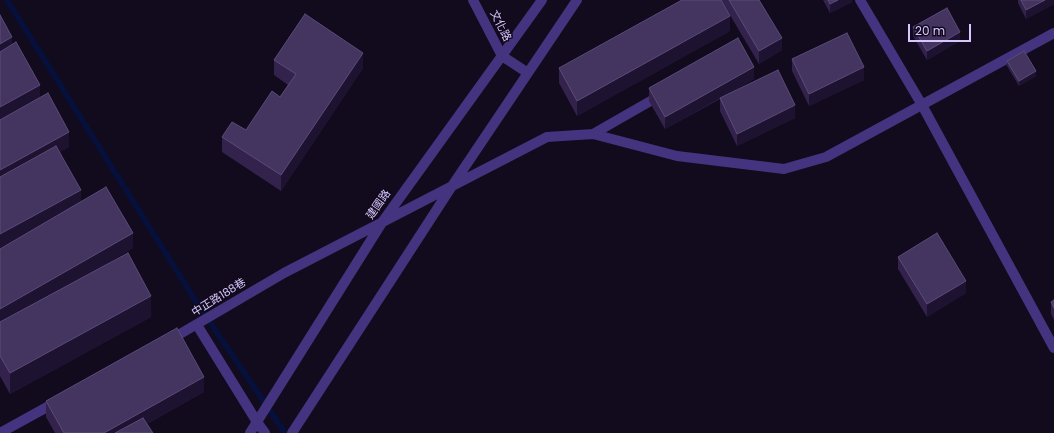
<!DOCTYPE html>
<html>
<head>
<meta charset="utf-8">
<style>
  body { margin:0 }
  #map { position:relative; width:1054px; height:433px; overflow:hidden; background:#110b1d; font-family:Poppins,sans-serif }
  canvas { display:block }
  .scale { position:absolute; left:908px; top:24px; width:63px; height:18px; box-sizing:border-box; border:2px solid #d8c7ff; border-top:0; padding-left:5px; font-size:12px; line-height:14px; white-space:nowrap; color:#d8c7ff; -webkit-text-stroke:3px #110b1d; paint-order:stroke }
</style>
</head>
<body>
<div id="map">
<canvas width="1054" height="433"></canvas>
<div class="scale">20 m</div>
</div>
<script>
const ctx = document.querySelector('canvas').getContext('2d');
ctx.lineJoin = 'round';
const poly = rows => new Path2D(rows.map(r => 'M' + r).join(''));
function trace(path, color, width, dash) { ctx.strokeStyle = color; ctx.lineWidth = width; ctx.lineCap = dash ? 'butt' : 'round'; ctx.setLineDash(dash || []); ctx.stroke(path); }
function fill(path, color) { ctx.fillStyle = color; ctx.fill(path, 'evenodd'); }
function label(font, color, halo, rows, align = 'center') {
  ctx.font = font + ' Poppins,"Noto Sans TC",sans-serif'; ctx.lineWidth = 3; ctx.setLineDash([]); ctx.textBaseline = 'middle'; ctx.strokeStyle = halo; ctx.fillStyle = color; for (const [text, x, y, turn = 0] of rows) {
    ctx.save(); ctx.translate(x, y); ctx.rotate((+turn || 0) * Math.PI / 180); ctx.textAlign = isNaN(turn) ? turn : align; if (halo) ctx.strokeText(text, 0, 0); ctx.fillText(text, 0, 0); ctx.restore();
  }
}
const stream = poly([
  [7,0,195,300,285,433]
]);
const minor = poly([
  [473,0,502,56,528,73],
  [860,0,922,105,1054,348],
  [593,134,661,95],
  [197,325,257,422,265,433],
  [168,341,284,273,547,137,593,134,677,156,784,169,826,157,1054,33],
  [0,433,58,401],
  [250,433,383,221,542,0],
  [292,433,452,186,577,0]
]);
const wall = poly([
  [721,0,759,0,782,50,759,64],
  [823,0,852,0,852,2,830,13],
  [1018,0,1054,0,1054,4,1026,19,1018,3],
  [0,15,12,45,40,97,69,147,60,152,81,202,133,248,68,286,151,317,10,394,0,376],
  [913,27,960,41,927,60,913,36],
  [730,31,577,116,559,83,559,68],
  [792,59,864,80,809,106,792,71],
  [274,60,363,68,281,191,222,152,222,137,246,130,280,97,288,85,274,75],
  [1007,61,1036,76,1019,86,1007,66],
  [754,79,728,94,795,118,737,146,720,111,720,99,665,129,649,101,649,88],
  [898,257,966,293,927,317,898,269],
  [1054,300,1054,320,1051,314,1051,302],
  [204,392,147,424,153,433,55,433,46,417,46,401]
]);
const shadedWall = poly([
  [838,0,852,0,852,2,830,13,830,4],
  [1045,0,1054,0,1054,4,1026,19,1026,10],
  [730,16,730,31,577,116,577,101],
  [960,32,960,41,927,60,927,51],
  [12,37,12,53,0,59,0,44],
  [782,38,782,50,759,64,759,51],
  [363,53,363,68,281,191,281,175],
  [754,67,754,79,665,129,665,117],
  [864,67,864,80,809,106,809,94],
  [1036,71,1036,76,1019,86,1019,81],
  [40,85,40,100,0,123,0,107],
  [795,105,795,118,737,146,737,134],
  [69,132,69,147,0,185,0,170],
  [81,190,81,205,0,250,0,234],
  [133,233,133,248,0,325,0,309],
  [966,281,966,293,927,317,927,304],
  [151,296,151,317,10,394,10,373],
  [204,377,204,392,131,433,104,433]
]);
const building = poly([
  [682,0,721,0,730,16,577,101,559,68,682,0],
  [729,0,759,0,782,38,759,51,729,0],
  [828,0,838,0,830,4,828,0],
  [1021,0,1045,0,1026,10,1021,0],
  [947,8,960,32,927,51,913,27,947,8],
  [305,14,363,53,281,175,222,137,232,122,246,130,272,91,280,97,296,74,274,60,305,14],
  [0,15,12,37,0,44,0,15],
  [847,33,864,67,809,94,792,59,847,33],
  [738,38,754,67,665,117,649,88,738,38],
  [16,42,40,85,0,107,0,52,16,42],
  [1024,51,1036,71,1019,81,1007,61,1024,51],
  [778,70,795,105,737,134,720,98,778,70],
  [48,93,69,132,0,170,0,120,48,93],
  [56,146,81,190,0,234,0,177,56,146],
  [106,187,133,233,0,309,0,249,106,187],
  [937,233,966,281,927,304,898,257,937,233],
  [128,253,151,296,10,373,0,356,0,322,128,253],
  [1054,300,1054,308,1051,302,1054,300],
  [177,328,204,377,104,433,64,433,46,401,177,328],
  [143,418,153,433,115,433,143,418]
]);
const streetNames = [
  ["文化路",500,26,63],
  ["建國路",379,205,-55],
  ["中正路188巷",219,298,-32]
];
trace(stream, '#06103b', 6);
trace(minor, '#44337f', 10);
fill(wall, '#32224c');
fill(shadedWall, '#1e1231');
fill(building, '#443460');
trace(building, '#5b4b79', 1);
label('11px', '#d8c7ff', '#110b1d', streetNames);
</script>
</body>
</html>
